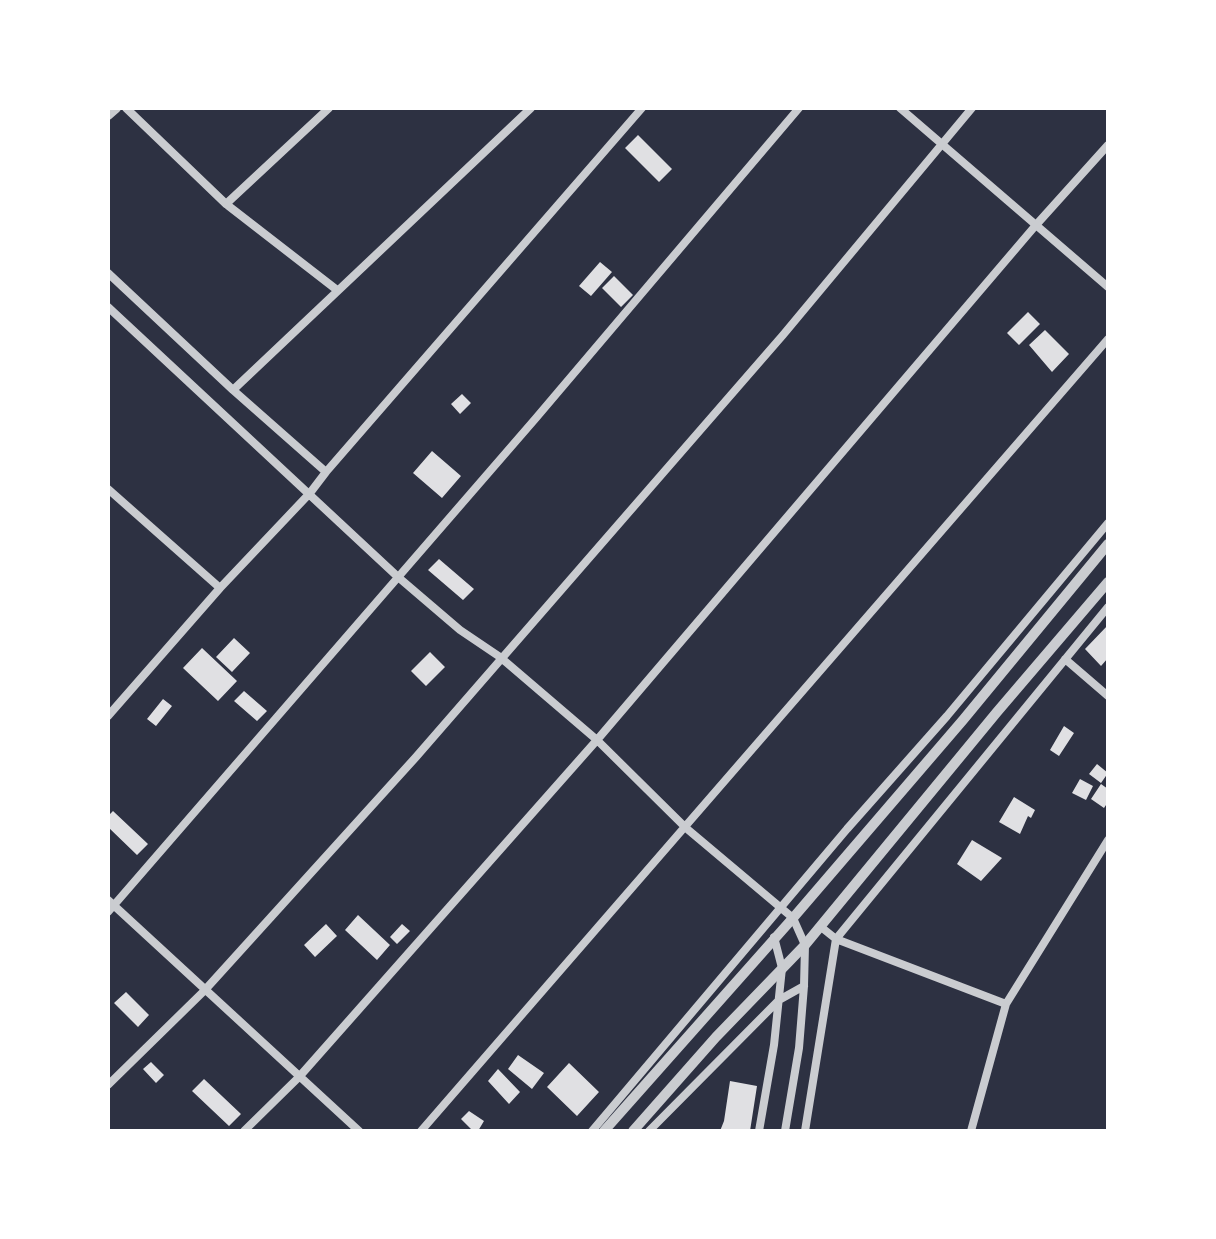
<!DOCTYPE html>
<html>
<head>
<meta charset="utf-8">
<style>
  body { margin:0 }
  #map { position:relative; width:1216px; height:1239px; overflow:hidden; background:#2d3142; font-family:"Sofia Sans Condensed",sans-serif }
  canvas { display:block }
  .frame { position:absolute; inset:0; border:110px solid #fff; pointer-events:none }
</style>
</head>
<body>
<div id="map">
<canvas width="1216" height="1239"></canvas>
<div class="frame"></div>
</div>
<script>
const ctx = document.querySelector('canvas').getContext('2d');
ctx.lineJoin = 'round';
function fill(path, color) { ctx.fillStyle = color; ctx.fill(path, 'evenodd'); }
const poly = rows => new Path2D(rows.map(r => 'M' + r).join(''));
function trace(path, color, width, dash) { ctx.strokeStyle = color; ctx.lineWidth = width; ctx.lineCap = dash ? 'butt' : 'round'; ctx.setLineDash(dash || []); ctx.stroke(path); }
const building = poly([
  [638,135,672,169,659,182,625,148],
  [600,262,612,272,591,296,579,286],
  [614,276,633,295,621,307,602,288],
  [1028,312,1040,324,1019,345,1007,333],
  [1045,330,1069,354,1052,372,1029,345],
  [462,394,471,403,460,414,451,404],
  [432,451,461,476,442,498,413,473],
  [439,559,474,589,463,600,428,570],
  [1108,625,1108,658,1101,666,1085,649],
  [234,638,250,653,232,672,216,657],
  [202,648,237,681,218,701,183,668],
  [430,652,445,667,426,686,411,671],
  [244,691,267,711,257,721,234,701],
  [163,699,172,706,156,726,147,719],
  [1064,726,1074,733,1059,756,1050,750],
  [1097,764,1108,773,1101,783,1089,774],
  [1080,779,1093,786,1086,800,1072,793],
  [1101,784,1108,789,1108,802,1104,808,1091,799],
  [1014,797,1035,810,1031,818,1028,816,1020,834,999,822],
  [113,811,148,844,137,855,108,827,108,816],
  [972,840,1002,858,981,881,957,864],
  [358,915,390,945,377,960,345,930],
  [326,924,337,936,315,957,304,945],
  [402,924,410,931,397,944,390,937],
  [126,992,149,1015,138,1027,114,1003],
  [518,1055,544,1073,532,1089,508,1069],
  [151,1062,164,1075,156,1083,143,1069],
  [569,1063,599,1092,577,1116,547,1087],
  [498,1069,520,1092,509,1104,488,1081],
  [204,1079,241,1114,229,1126,192,1091],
  [730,1081,757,1086,750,1131,720,1131,724,1121],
  [469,1111,484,1121,478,1131,473,1131,461,1119]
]);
const minor = poly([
  [126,108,226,204,337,290],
  [900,108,1108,287],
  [226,204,329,108],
  [108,273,233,390,326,472],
  [108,307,398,577,460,630,500,657,597,740,686,828,793,918,805,945,804,986,799,1048,785,1131],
  [233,390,531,108],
  [108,489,220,588],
  [1065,659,1108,696],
  [108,716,220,588,310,493,326,472,642,108],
  [108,900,359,1131],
  [108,912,536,418,799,108],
  [821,927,836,939,1006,1004],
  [108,1085,204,991,416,757,783,335,972,108],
  [244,1131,299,1077,597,740,1036,225,1108,145],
  [421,1131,1108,339],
  [592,1131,847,829,947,716,1108,523],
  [649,1131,779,1000,804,986],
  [759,1131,774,1045,782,968,774,937],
  [805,1131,836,939,1108,607],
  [971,1131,1006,1004,1108,840]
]);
const tertiary = poly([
  [108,115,116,108],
  [604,1131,793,918,963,720,1108,544],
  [633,1131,716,1037,805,945,997,712,1108,582]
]);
fill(building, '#e0e0e3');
trace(minor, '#caccd0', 8);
trace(tertiary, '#caccd0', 10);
</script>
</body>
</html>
